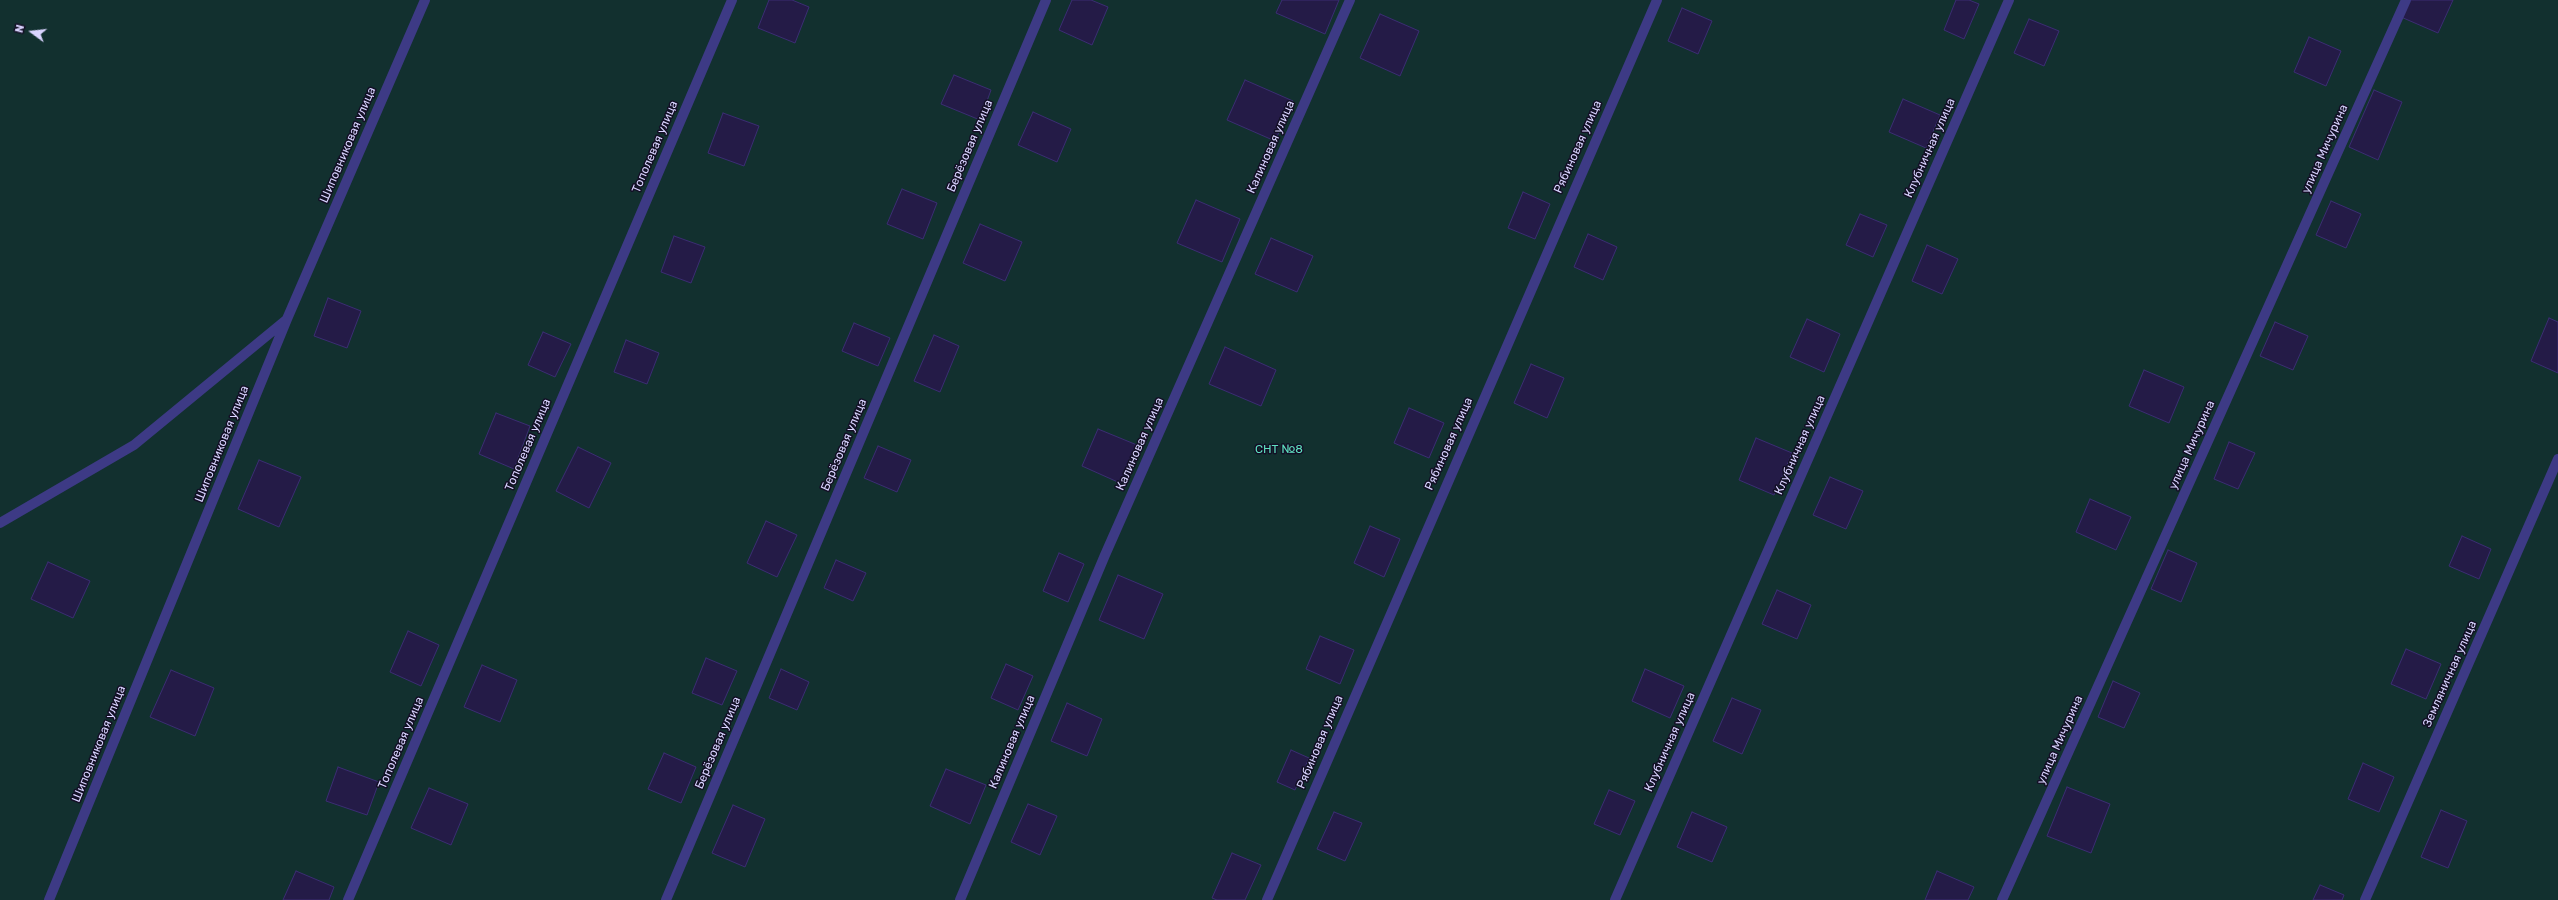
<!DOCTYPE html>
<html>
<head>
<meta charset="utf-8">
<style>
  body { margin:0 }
  #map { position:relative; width:2558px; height:900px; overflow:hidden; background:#130f26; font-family:Rubik,sans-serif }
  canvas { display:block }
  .north { position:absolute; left:12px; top:12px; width:40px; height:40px; -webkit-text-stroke:3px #130f26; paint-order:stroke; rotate:285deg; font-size:11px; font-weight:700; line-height:16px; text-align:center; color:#d9d4ff }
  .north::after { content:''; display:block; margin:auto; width:14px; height:18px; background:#d9d4ff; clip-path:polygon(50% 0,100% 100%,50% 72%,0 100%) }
</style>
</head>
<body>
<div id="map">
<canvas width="2558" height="900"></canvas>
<div class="north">N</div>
</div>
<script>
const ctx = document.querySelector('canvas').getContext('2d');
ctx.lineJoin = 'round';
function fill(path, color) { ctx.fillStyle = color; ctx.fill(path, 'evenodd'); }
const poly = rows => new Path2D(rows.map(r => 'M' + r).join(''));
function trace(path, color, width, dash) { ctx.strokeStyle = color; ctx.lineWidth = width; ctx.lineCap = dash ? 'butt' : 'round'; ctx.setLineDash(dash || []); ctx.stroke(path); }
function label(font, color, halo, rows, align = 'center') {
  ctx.font = font + ' Rubik,sans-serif'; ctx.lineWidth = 3; ctx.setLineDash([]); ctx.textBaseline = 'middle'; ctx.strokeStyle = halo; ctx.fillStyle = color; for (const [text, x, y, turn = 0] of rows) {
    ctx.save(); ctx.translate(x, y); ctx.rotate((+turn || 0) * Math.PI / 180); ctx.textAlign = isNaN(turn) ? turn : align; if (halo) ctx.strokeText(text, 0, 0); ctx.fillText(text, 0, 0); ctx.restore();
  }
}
const green = poly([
  [0,0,2558,0,2558,900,0,900]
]);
const building = poly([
  [769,0,792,0,809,7,795,43,758,28,769,0],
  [1072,0,1091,0,1108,7,1092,45,1059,30,1072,0],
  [1282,0,1339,0,1325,34,1276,13,1282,0],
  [1956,0,1969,0,1979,4,1964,39,1944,30,1956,0],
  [2408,0,2453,0,2438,33,2401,17,2408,0],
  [1682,8,1712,21,1698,54,1668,41,1682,8],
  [1380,14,1419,31,1400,76,1360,58,1380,14],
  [2029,19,2059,31,2044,66,2014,53,2029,19],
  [2309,37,2341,51,2326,86,2294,72,2309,37],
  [954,75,991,90,980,120,941,104,954,75],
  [1245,80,1293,101,1275,141,1227,120,1245,80],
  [2374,90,2402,102,2378,160,2349,147,2374,90],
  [1903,99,1940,115,1926,148,1889,132,1903,99],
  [1033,112,1071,129,1057,162,1018,145,1033,112],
  [723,113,759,126,744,166,708,153,723,113],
  [902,189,937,203,923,239,887,224,902,189],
  [1523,192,1550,204,1535,239,1508,228,1523,192],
  [1196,200,1240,219,1222,262,1177,243,1196,200],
  [2331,201,2361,214,2346,248,2316,235,2331,201],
  [1860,214,1887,225,1873,257,1846,245,1860,214],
  [980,224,1022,242,1005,281,963,263,980,224],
  [1588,234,1617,247,1603,280,1574,267,1588,234],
  [674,236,705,247,691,283,661,272,674,236],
  [1271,238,1313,256,1297,292,1255,274,1271,238],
  [1927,245,1958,259,1942,294,1912,281,1927,245],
  [328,298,361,311,347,348,314,336,328,298],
  [2549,318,2558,322,2558,373,2531,361,2549,318],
  [1807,319,1840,334,1824,372,1790,357,1807,319],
  [2275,322,2308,336,2293,370,2260,356,2275,322],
  [854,323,890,338,878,366,842,351,854,323],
  [543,332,571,344,555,377,528,365,543,332],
  [934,335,959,346,940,392,914,381,934,335],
  [626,340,659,353,647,384,614,372,626,340],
  [1225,347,1276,370,1261,406,1209,384,1225,347],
  [1531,364,1564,378,1547,418,1514,403,1531,364],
  [2144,370,2184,387,2169,423,2129,406,2144,370],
  [1409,408,1444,423,1429,458,1394,443,1409,408],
  [496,413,530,426,514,469,479,454,496,413],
  [1098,429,1137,445,1120,483,1082,466,1098,429],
  [1756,438,1792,453,1774,495,1739,480,1756,438],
  [2229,442,2255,453,2238,489,2214,479,2229,442],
  [878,446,911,460,897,492,864,478,878,446],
  [578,447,611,463,589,508,556,491,578,447],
  [259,460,301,477,279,527,238,509,259,460],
  [1830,477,1863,491,1846,529,1813,515,1830,477],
  [2090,499,2131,517,2116,550,2076,532,2090,499],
  [766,521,797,535,777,577,747,563,766,521],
  [1370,526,1400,539,1384,577,1354,563,1370,526],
  [2462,536,2491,549,2479,579,2449,566,2462,536],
  [2168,550,2197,563,2181,602,2151,589,2168,550],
  [1059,553,1084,564,1068,602,1043,591,1059,553],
  [836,560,866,573,853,601,824,588,836,560],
  [48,562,90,581,73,618,31,599,48,562],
  [1118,575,1163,594,1144,639,1099,620,1118,575],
  [1777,590,1811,605,1797,639,1762,624,1777,590],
  [408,631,439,645,421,686,390,672,408,631],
  [1320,636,1354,650,1340,684,1306,669,1320,636],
  [2406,649,2441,664,2426,699,2391,684,2406,649],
  [706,658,737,671,722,705,692,693,706,658],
  [1006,664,1033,676,1018,710,991,698,1006,664],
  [482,665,517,680,500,722,464,707,482,665],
  [781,669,809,682,797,710,769,698,781,669],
  [1645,669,1684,686,1670,718,1632,701,1645,669],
  [171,670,214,688,195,736,150,717,171,670],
  [2113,681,2140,693,2124,728,2098,717,2113,681],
  [1732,698,1761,710,1742,754,1713,741,1732,698],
  [1067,703,1102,719,1087,756,1051,741,1067,703],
  [1291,750,1309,758,1295,790,1277,782,1291,750],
  [664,753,696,767,681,803,648,789,664,753],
  [2363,763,2394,777,2379,812,2348,799,2363,763],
  [338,767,379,782,367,815,326,801,338,767],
  [946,769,986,785,970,824,930,806,946,769],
  [2067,787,2110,804,2091,853,2047,836,2067,787],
  [429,788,468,804,451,845,411,828,429,788],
  [1609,790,1635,801,1620,835,1594,824,1609,790],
  [1028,804,1057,816,1040,855,1011,842,1028,804],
  [733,805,765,819,745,867,712,853,733,805],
  [2441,810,2467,821,2448,868,2421,857,2441,810],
  [1334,812,1362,823,1345,861,1317,849,1334,812],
  [1692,812,1727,827,1712,862,1677,847,1692,812],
  [1232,853,1261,865,1245,900,1217,900,1212,898,1232,853],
  [296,871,334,887,329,900,283,900,296,871],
  [1937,871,1974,887,1968,900,1925,900,1937,871],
  [2320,885,2344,895,2342,900,2313,900,2320,885]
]);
const minor = poly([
  [0,523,134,445,286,320],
  [49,900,287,319,425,0],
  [348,900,732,0],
  [666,900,1046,0],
  [960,900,1105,555,1350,0],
  [1267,900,1657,0],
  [1615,900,2009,0],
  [2002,900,2406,0],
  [2365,900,2558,459]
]);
const streetNames = [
  ["Шиповниковая улица",348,145,-67],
  ["Берёзовая улица",970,146,-67],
  ["Тополевая улица",655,147,-67],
  ["Калиновая улица",1271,147,-66],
  ["Рябиновая улица",1578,147,-66],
  ["Клубничная улица",1930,148,-66],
  ["улица Мичурина",2325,149,-66],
  ["Шиповниковая улица",222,444,-68],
  ["Калиновая улица",1140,444,-66],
  ["Рябиновая улица",1449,444,-66],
  ["Тополевая улица",528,445,-67],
  ["Берёзовая улица",844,445,-67],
  ["Клубничная улица",1800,445,-66],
  ["улица Мичурина",2192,445,-66],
  ["Земляничная улица",2450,674,-66],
  ["улица Мичурина",2060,740,-66],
  ["Калиновая улица",1012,742,-67],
  ["Рябиновая улица",1320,742,-67],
  ["Клубничная улица",1670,742,-66],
  ["Тополевая улица",401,743,-67],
  ["Берёзовая улица",718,743,-67],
  ["Шиповниковая улица",99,744,-68]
];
const parkNames = [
  ["СНТ №8",1279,450]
];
fill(green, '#12302f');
fill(building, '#241b47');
trace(building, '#3b2d73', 1);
trace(minor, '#3d3a85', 10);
label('12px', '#d9d4ff', '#130f26', streetNames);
label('12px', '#5fe0c0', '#130f26', parkNames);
</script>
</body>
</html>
